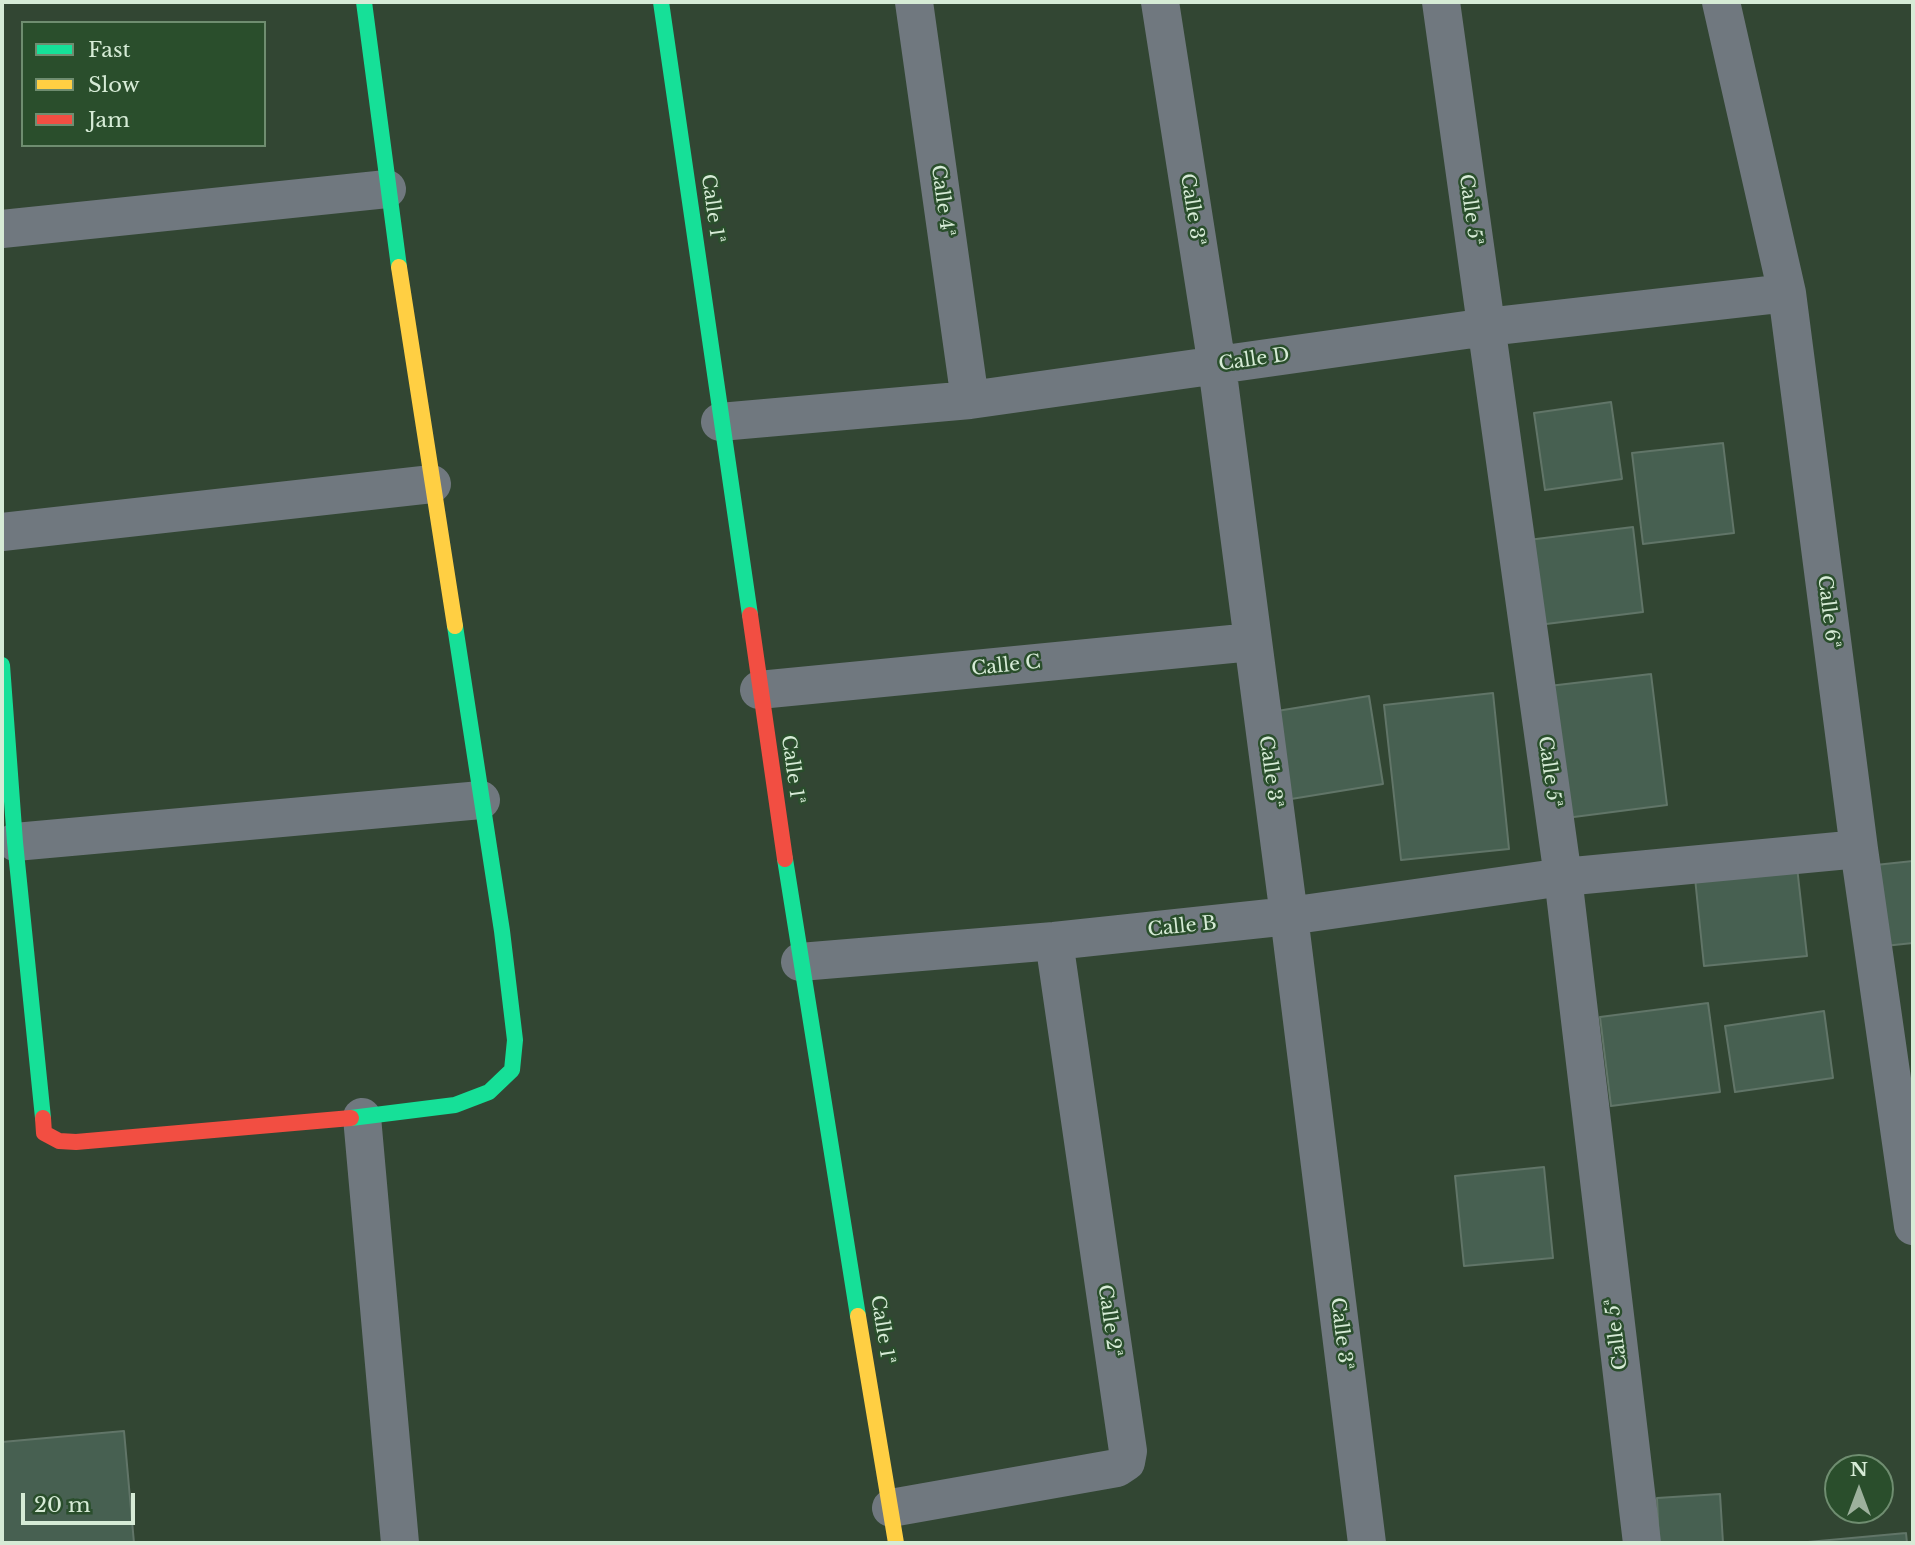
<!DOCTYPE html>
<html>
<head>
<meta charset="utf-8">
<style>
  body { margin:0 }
  #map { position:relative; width:1915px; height:1545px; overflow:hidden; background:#324633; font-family:"Libre Baskerville",serif }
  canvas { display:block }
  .frame { position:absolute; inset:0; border:4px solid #d6ebd6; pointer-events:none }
  .legend { position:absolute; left:21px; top:21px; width:245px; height:126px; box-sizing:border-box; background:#2a4e2c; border:2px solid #6f8d70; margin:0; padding:9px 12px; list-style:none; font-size:21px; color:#d6ebd6 }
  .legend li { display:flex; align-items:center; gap:14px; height:35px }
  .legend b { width:35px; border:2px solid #6f8d70 }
  .north { position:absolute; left:1824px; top:1454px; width:70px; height:70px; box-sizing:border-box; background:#2a4e2c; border:2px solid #6f8d70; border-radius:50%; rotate:0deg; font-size:19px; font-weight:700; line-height:28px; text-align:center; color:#d6ebd6 }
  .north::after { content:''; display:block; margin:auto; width:24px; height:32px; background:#9db19d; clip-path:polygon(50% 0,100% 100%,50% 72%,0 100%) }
  .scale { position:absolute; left:21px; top:1493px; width:114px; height:32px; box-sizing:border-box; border:4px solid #d6ebd6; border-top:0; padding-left:9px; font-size:21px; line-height:24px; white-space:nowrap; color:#d6ebd6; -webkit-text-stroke:5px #2a4e2c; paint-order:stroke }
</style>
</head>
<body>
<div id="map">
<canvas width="1915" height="1545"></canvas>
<div class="frame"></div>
<ul class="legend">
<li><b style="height:9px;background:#16e098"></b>Fast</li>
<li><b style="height:9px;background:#ffcf43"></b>Slow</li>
<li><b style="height:9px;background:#f24e42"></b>Jam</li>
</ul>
<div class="north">N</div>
<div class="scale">20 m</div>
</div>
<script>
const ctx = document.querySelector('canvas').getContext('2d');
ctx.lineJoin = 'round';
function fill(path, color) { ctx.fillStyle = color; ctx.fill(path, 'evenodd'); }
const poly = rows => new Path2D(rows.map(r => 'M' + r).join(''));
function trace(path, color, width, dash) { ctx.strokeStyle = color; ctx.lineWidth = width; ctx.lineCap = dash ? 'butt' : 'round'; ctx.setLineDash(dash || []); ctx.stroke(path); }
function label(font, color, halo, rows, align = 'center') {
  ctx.font = font + ' "Libre Baskerville",serif'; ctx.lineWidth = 5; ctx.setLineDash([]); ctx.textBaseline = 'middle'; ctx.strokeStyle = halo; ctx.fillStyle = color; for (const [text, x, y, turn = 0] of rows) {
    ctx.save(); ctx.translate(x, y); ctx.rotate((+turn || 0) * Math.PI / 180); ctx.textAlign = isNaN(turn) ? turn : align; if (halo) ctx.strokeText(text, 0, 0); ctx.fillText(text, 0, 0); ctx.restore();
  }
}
const building = poly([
  [1611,402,1622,479,1545,490,1534,413,1611,402],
  [1723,443,1734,533,1643,544,1632,453,1723,443],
  [1633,527,1643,612,1530,626,1520,541,1633,527],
  [1651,674,1667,805,1566,818,1549,686,1651,674],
  [1493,693,1509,849,1401,860,1384,705,1493,693],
  [1369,696,1383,784,1285,800,1271,712,1369,696],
  [1913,861,1913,943,1875,947,1866,866,1913,861],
  [1797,867,1807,956,1704,966,1695,878,1797,867],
  [1708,1003,1720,1092,1611,1106,1600,1017,1708,1003],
  [1824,1011,1833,1078,1735,1092,1725,1026,1824,1011],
  [1544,1167,1553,1258,1464,1266,1455,1176,1544,1167],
  [124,1431,134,1543,2,1543,2,1442,124,1431],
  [1720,1494,1723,1543,1659,1543,1657,1498,1720,1494],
  [1906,1533,1907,1543,1797,1543,1906,1533]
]);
const street = poly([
  [914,2,970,400],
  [1160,2,1217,366,1289,916,1367,1543],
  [1441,2,1563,877,1642,1543],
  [1721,2,1787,293,1859,849,1913,1226],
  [2,229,387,189],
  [720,422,970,400,1487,327,1787,293],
  [2,532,432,484],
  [759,690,1252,642],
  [15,842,481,800],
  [800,962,1054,941,1289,916,1563,877,1859,849],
  [362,1117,400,1543],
  [891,1508,1117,1468,1126,1462,1128,1451,1054,941]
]);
const fast = poly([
  [364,2,399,267],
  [661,2,750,615],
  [2,665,15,842,43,1118],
  [785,859,858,1316],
  [351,1118,455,1105,489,1092,512,1070,515,1040,502,931,455,626]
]);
const slow = poly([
  [399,267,455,626],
  [858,1316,896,1543]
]);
const jam = poly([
  [750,615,785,859],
  [43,1118,44,1133,59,1141,76,1142,351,1118]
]);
const streetNames = [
  ["Calle 4ª",942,201,82],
  ["Calle 1ª",712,209,82],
  ["Calle 3ª",1192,210,81],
  ["Calle 5ª",1470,210,82],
  ["Calle D",1254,360,-8],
  ["Calle 6ª",1828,612,83],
  ["Calle C",1006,666,-6],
  ["Calle 1ª",792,770,82],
  ["Calle 3ª",1270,772,82],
  ["Calle 5ª",1549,772,82],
  ["Calle B",1182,927,-6],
  ["Calle 2ª",1109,1321,82],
  ["Calle 1ª",882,1330,81],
  ["Calle 3ª",1341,1334,83],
  ["Calle 5ª",1617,1334,-97]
];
fill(building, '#476051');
trace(building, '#617568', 2);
trace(street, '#70787f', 38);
trace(fast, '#16e098', 16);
trace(slow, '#ffcf43', 16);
trace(jam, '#f24e42', 16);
label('19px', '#d6ebd6', '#2a4e2c', streetNames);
</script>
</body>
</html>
